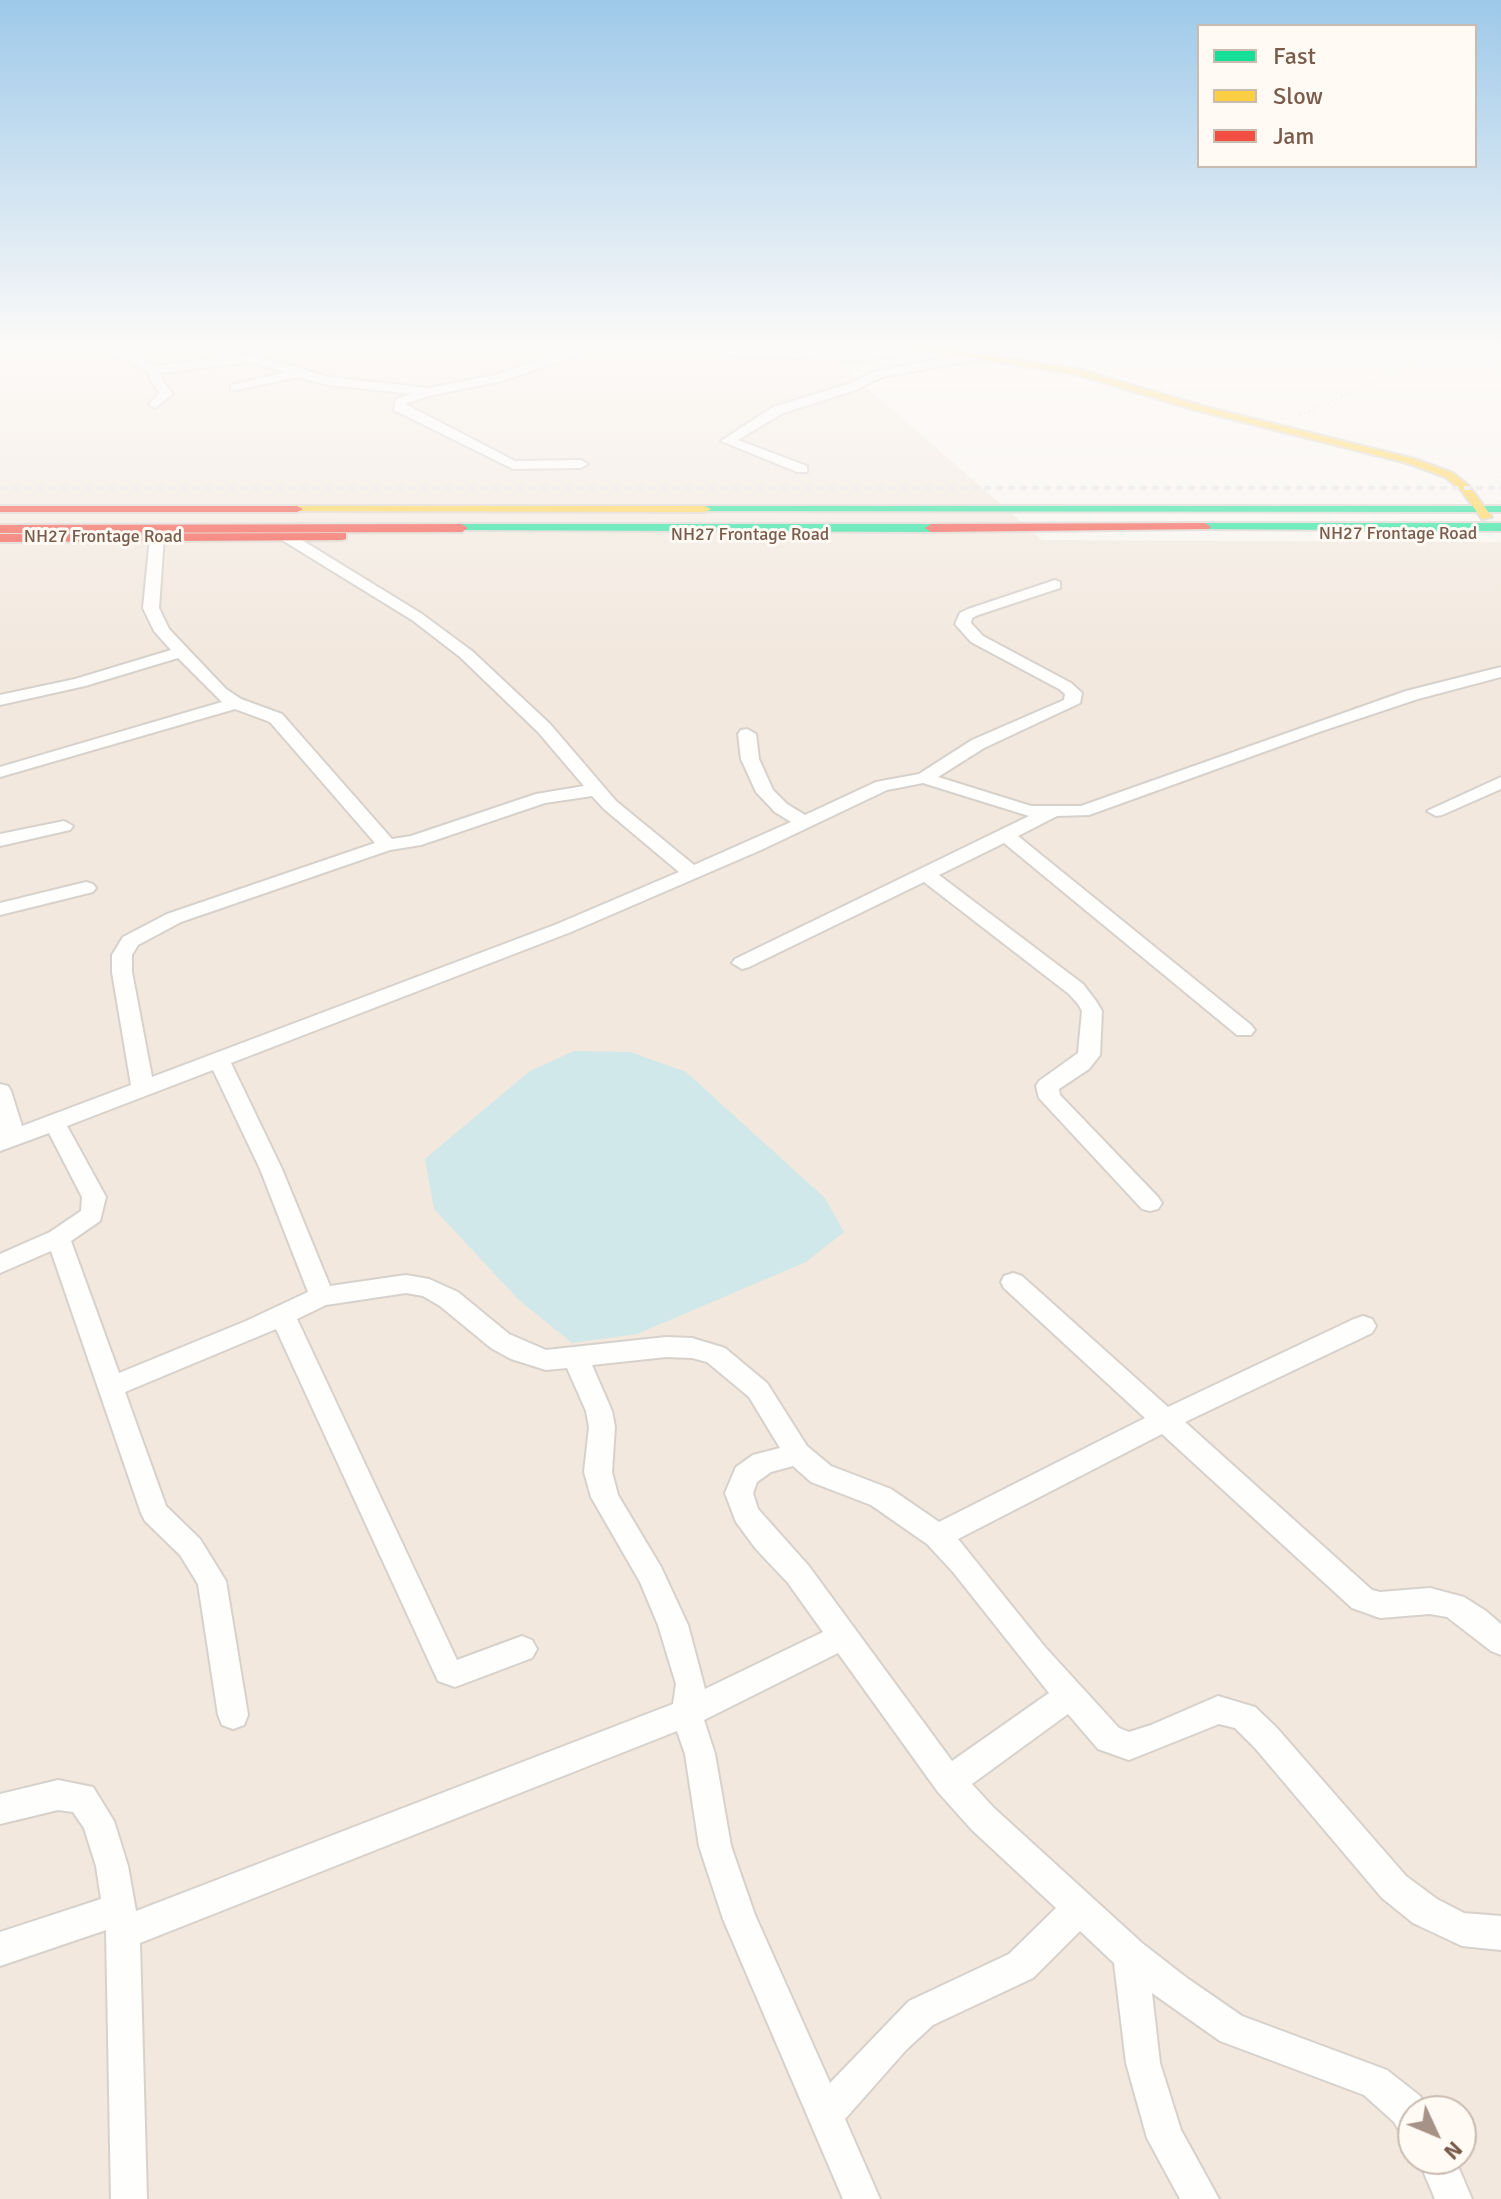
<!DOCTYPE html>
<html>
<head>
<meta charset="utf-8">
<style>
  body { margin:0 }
  #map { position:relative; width:1501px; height:2199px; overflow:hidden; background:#f9f5f0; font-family:Signika,sans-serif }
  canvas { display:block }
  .legend { position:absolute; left:1197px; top:24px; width:280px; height:144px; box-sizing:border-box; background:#fffaf3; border:2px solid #cabbb1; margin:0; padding:10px 14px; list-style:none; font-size:24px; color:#7a5c4d }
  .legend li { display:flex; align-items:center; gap:16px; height:40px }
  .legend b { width:40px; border:2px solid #cabbb1 }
  .north { position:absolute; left:1397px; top:2095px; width:80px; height:80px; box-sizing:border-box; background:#fffaf3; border:2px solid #cabbb1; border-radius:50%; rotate:134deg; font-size:22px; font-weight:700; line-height:32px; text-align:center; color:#7a5c4d }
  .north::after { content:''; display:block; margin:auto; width:28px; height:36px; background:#a69286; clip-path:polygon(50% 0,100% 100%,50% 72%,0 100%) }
</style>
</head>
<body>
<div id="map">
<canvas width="1501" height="2199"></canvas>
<ul class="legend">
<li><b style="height:10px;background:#16e098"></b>Fast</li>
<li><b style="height:10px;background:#ffcf43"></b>Slow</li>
<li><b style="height:10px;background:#f24e42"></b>Jam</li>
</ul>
<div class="north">N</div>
</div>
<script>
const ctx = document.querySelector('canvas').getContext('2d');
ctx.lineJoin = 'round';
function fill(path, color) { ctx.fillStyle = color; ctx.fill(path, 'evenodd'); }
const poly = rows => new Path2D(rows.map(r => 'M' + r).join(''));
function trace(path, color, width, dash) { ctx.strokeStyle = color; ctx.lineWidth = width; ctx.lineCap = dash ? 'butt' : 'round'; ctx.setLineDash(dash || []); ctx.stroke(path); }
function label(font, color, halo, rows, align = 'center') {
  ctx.font = font + ' Signika,sans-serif'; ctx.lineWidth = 6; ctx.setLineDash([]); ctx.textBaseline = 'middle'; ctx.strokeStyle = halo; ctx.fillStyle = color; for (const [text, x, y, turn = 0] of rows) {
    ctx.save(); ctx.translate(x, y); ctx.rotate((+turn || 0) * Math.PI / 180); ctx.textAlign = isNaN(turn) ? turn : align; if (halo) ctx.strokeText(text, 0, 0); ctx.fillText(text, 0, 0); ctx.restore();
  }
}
const residential = poly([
  [0,345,818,345,1042,540,1501,542,1501,2199,0,2199],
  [1413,2111,1461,2111,1461,2159,1413,2159]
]);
const water = poly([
  [574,1051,631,1052,686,1072,825,1198,844,1232,806,1262,637,1334,572,1343,519,1300,434,1209,425,1159,530,1071]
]);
const path = poly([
  [1300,415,1404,369,1414,360,1368,345]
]);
const street = poly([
  [95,345,111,345,157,366,249,354,329,377,429,388,495,375,581,345,673,345,856,353,884,351,896,345,910,346,891,357,856,361,597,349,502,381,429,396,405,404,515,461,581,460,588,464,581,468,513,469,394,410,396,399,412,394,328,385,299,377,231,391,231,385,286,372,249,362,161,373,162,380,173,394,155,408,149,404,160,393,150,380,149,372,95,345],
  [979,352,985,356,983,359,882,377,856,390,783,413,738,440,807,466,807,472,797,472,721,441,773,407,848,384,875,371,979,352],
  [157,533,164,537,159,608,169,629,226,689,241,699,282,714,392,839,411,836,536,794,584,786,538,732,460,657,412,620,282,540,282,534,292,534,422,614,472,651,550,724,616,801,694,865,791,822,775,812,756,792,741,759,738,734,741,730,747,729,756,734,759,759,773,790,787,804,805,815,876,782,919,774,972,740,1064,700,1065,694,1059,689,971,642,955,624,960,613,968,609,1055,580,1060,582,1060,588,978,615,972,618,971,623,983,636,1071,683,1082,693,1080,703,984,748,938,777,1031,806,1081,806,1406,691,1501,667,1501,677,1418,699,1319,732,1089,815,1057,816,1018,836,1251,1025,1255,1030,1251,1035,1237,1035,1004,843,939,875,1083,984,1096,1001,1102,1011,1100,1055,1089,1069,1059,1089,1060,1095,1158,1197,1162,1203,1158,1209,1150,1211,1142,1209,1039,1098,1036,1086,1039,1081,1078,1053,1082,1011,1078,1004,1069,994,924,882,749,967,742,969,732,963,735,959,1029,816,923,783,887,790,761,850,571,932,231,1063,282,1169,330,1286,406,1275,429,1279,458,1292,509,1334,546,1350,666,1337,692,1338,725,1348,767,1383,807,1446,831,1466,891,1489,939,1522,1145,1418,1004,1288,1001,1282,1004,1276,1013,1273,1022,1276,1168,1407,1354,1319,1363,1316,1372,1319,1376,1326,1372,1333,1185,1422,1372,1590,1380,1592,1430,1588,1464,1597,1486,1611,1501,1624,1501,1655,1491,1651,1447,1617,1430,1614,1380,1618,1352,1608,1162,1434,958,1539,1045,1647,1119,1728,1129,1732,1151,1725,1218,1696,1255,1707,1277,1728,1406,1876,1437,1899,1464,1913,1501,1916,1501,1950,1462,1946,1413,1923,1382,1898,1255,1748,1235,1728,1219,1724,1129,1760,1098,1749,1068,1714,972,1784,994,1808,1142,1943,1187,1978,1242,2016,1387,2070,1420,2096,1428,2111,1413,2111,1413,2137,1400,2132,1394,2122,1364,2095,1220,2041,1152,1993,1160,2063,1181,2130,1219,2199,1180,2199,1147,2138,1126,2063,1114,1963,1080,1931,1033,1978,933,2025,906,2050,845,2119,880,2199,843,2199,723,1919,699,1846,685,1754,677,1731,140,1943,147,2199,111,2199,106,1930,0,1966,0,1932,101,1899,96,1866,84,1828,73,1812,58,1810,0,1824,0,1794,58,1780,93,1787,114,1821,128,1866,136,1911,673,1704,676,1684,658,1625,640,1582,591,1497,584,1472,589,1427,586,1411,567,1368,546,1370,511,1359,491,1348,440,1306,423,1296,406,1293,326,1305,297,1319,457,1660,522,1636,532,1640,537,1649,532,1658,455,1687,438,1681,276,1329,125,1392,166,1506,200,1539,226,1581,248,1715,244,1725,233,1729,222,1725,218,1715,198,1584,180,1555,145,1521,141,1513,51,1251,0,1273,0,1254,50,1232,81,1211,82,1197,49,1133,0,1151,0,1084,8,1086,11,1091,22,1126,131,1085,112,972,112,955,123,937,167,914,375,843,270,722,235,709,0,777,0,767,222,702,178,658,85,686,0,705,0,695,75,679,171,650,154,631,143,608,150,537,157,533],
  [592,796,604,809,679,872,557,924,152,1077,132,972,132,955,138,945,181,922,390,850,421,845,545,803,592,796],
  [213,1070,260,1169,308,1292,246,1321,119,1373,71,1241,100,1221,106,1197,67,1126,213,1070],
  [666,1357,692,1358,707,1362,749,1397,780,1448,753,1455,736,1467,725,1493,736,1522,756,1549,788,1583,823,1632,705,1689,688,1625,661,1567,618,1495,612,1472,615,1427,612,1411,592,1365,666,1357],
  [793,1466,811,1482,871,1505,927,1544,953,1572,1049,1693,952,1761,808,1565,758,1509,753,1493,757,1482,771,1472,793,1466],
  [838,1653,938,1792,972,1830,1056,1908,1009,1954,909,2001,830,2083,755,1915,731,1846,715,1754,704,1720,838,1653],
  [1501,777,1501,789,1442,815,1436,816,1427,811,1501,777],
  [64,821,73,826,70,830,0,846,0,834,64,821],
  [86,882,93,884,96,888,93,892,0,915,0,903,86,882],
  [1418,2159,1455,2159,1472,2199,1435,2199,1418,2159]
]);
const fast = poly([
  [705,506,1501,506,1501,512,701,511,699,509,705,506],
  [1205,523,1501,523,1501,531,1201,529,1199,527,1205,523],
  [462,524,931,524,937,528,931,532,458,530,456,528,462,524]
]);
const slow = poly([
  [892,345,918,345,1079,369,1203,406,1415,459,1453,473,1469,486,1492,517,1482,519,1461,490,1445,477,1407,463,1195,410,1078,375,892,345],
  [297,506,705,506,711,509,705,512,293,511,291,509,297,506]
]);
const jam = poly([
  [0,506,297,506,303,509,297,512,0,512,0,506],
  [1205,523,1211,527,1209,529,931,532,925,528,931,524,1205,523],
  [0,525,462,524,468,528,462,532,0,533,0,525],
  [346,533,346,539,342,540,0,542,0,534,346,533]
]);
const rail = poly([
  [0,488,1501,488]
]);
const farStreetnames = [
  ["NH27 Frontage Road",1398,534],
  ["NH27 Frontage Road",750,535],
  ["NH27 Frontage Road",103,537]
];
fill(residential, '#f2e8de');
fill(water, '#d0e8ea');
trace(street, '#d7d1cb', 4);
trace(fast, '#d9d2cb', 4);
trace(slow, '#d9d2cb', 4);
trace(jam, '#d9d2cb', 4);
trace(path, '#dcd5d0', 3, [1, 4]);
fill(street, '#fefefd');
fill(fast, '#16e098');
fill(slow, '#ffcf43');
fill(jam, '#f24e42');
trace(rail, '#e6e3e7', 4, [7, 5]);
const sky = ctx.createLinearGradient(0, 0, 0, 653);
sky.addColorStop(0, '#9ec9e9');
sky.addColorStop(0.53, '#fcfaf8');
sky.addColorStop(1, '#fcfaf800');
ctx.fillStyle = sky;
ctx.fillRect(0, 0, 1501, 653);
label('18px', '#7a5c4d', '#fffaf3', farStreetnames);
</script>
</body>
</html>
